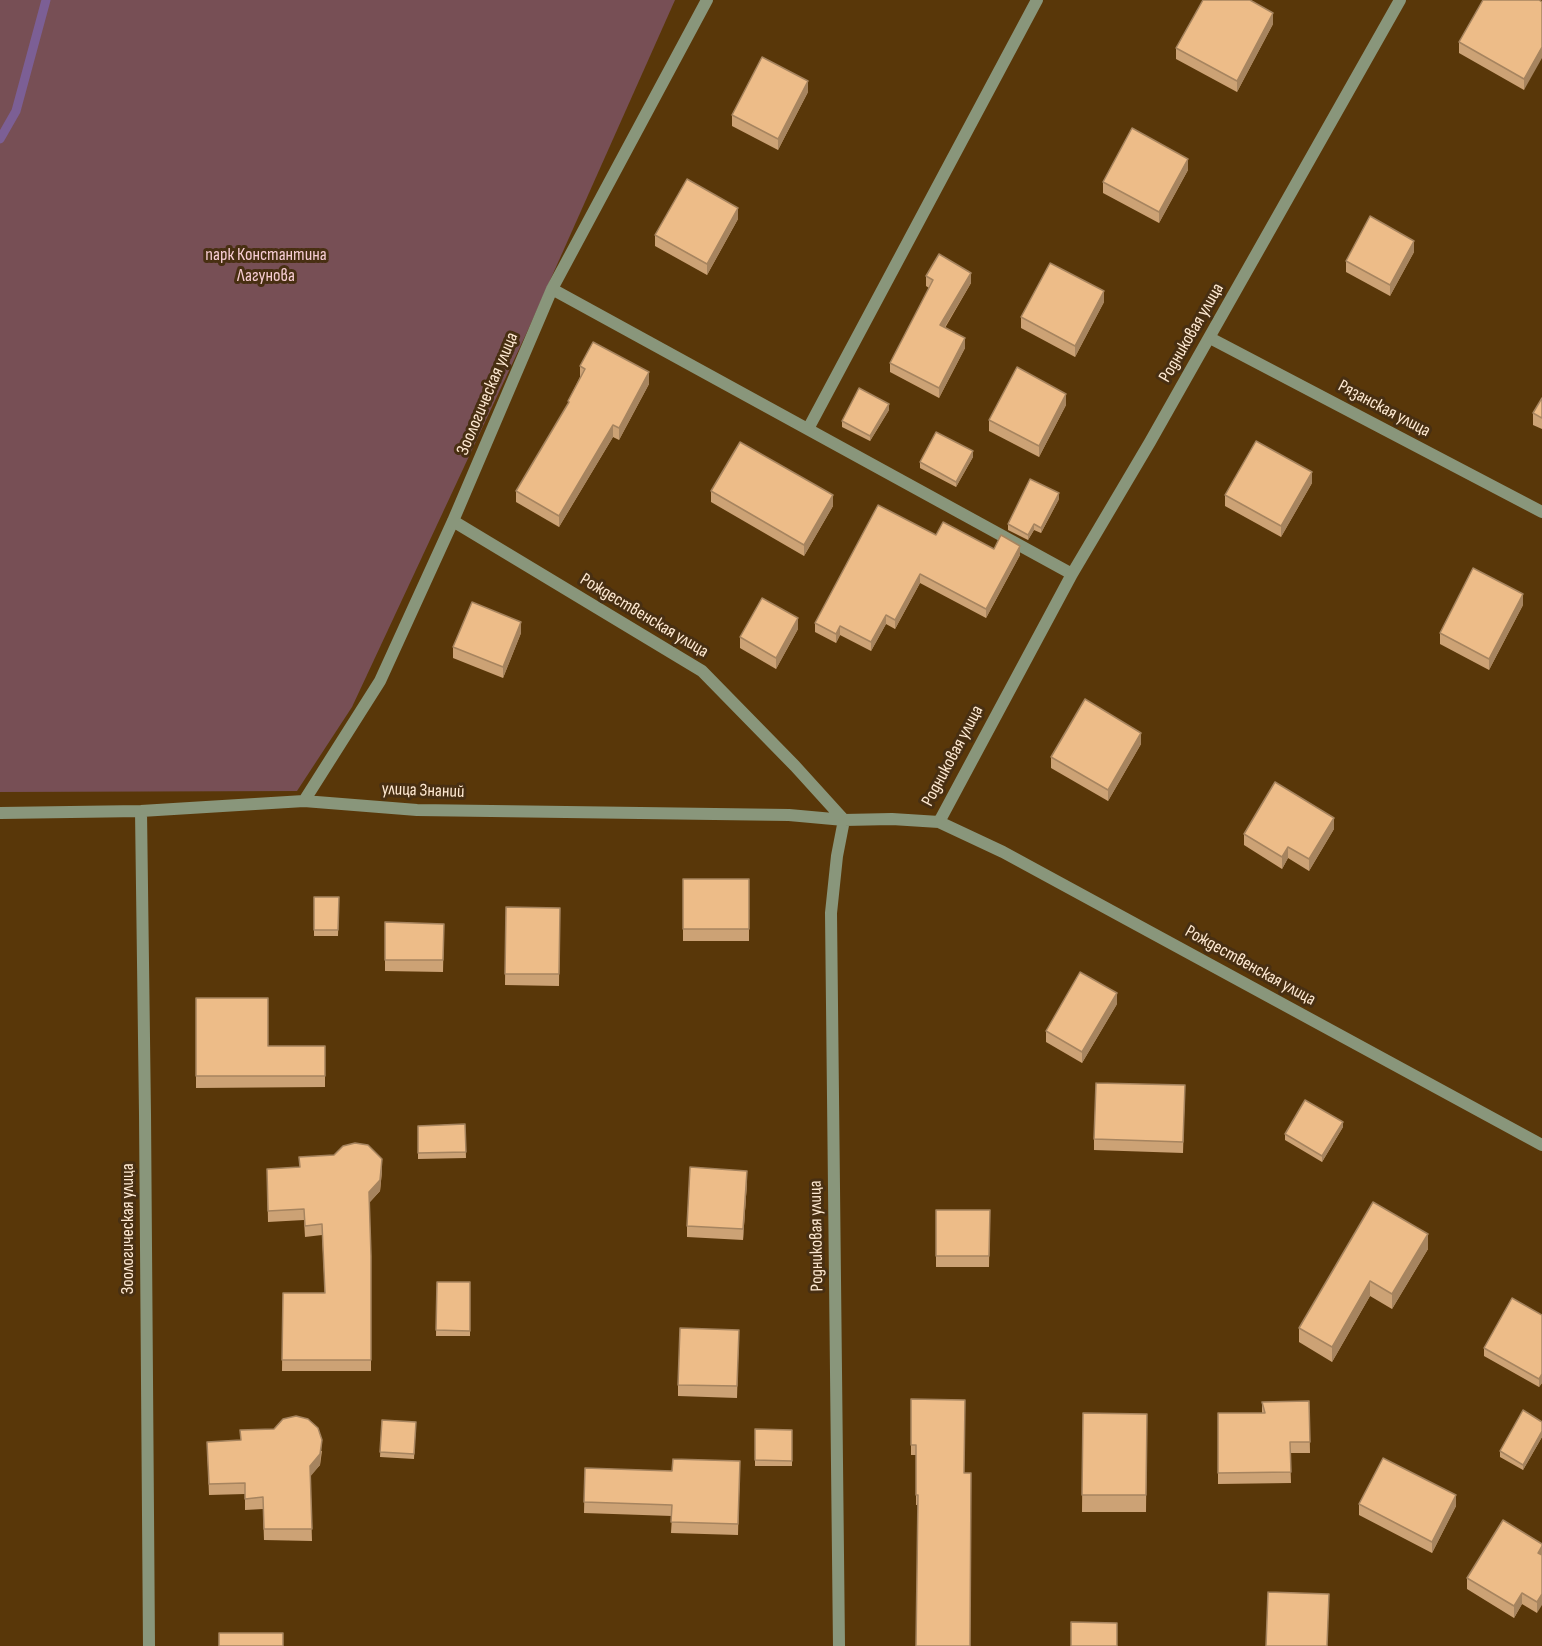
<!DOCTYPE html>
<html>
<head>
<meta charset="utf-8">
<style>
  body { margin:0 }
  canvas { display:block; background:#593709 }
</style>
</head>
<body>
<canvas width="1542" height="1646"></canvas>
<script>
const ctx = document.querySelector('canvas').getContext('2d');
ctx.lineJoin = 'round';
function fill(path, color) { ctx.fillStyle = color; ctx.fill(path, 'evenodd'); }
const poly = rows => new Path2D(rows.map(r => 'M' + r).join(''));
function trace(path, color, width, dash) { ctx.strokeStyle = color; ctx.lineWidth = width; ctx.lineCap = dash ? 'butt' : 'round'; ctx.setLineDash(dash || []); ctx.stroke(path); }
function label(font, color, halo, rows, align = 'center') {
  ctx.font = font + ' "Sofia Sans Condensed",sans-serif'; ctx.lineWidth = 6; ctx.setLineDash([]); ctx.textBaseline = 'middle'; ctx.strokeStyle = halo; ctx.fillStyle = color; for (const [text, x, y, turn = 0] of rows) {
    ctx.save(); ctx.translate(x, y); ctx.rotate((+turn || 0) * Math.PI / 180); ctx.textAlign = isNaN(turn) ? turn : align; if (halo) ctx.strokeText(text, 0, 0); ctx.fillText(text, 0, 0); ctx.restore();
  }
}
const green = poly([
  [0,0,675,0,527,332,352,707,297,791,0,792]
]);
const stream = poly([
  [0,139,16,111,46,0]
]);
const street = poly([
  [552,289,1072,574],
  [1210,338,1542,512],
  [808,429,1037,0],
  [453,521,702,671,795,766,844,820],
  [304,801,380,681,453,521,552,289,707,0],
  [141,811,145,1114,149,1646],
  [0,813,141,811,304,801,417,810,789,815,844,820,892,819,939,822,1072,574,1150,442,1400,0],
  [939,822,1003,852,1542,1145],
  [839,1646,831,913,837,856,844,820]
]);
const wall = poly([
  [1542,2,1524,90,1459,53,1459,42],
  [1273,24,1237,92,1176,59,1176,48],
  [808,92,778,150,732,126,732,115],
  [1188,170,1159,223,1103,193,1103,182],
  [738,219,707,275,655,246,655,235],
  [1414,252,1390,296,1346,272,1346,261],
  [926,276,971,283,945,328,965,348,939,398,890,372,890,363,929,288,926,286],
  [1104,302,1075,357,1021,328,1021,317],
  [580,366,649,384,619,440,613,437,559,527,516,502,516,491,568,404,568,401,580,377],
  [1542,398,1542,429,1533,425,1533,413],
  [1066,405,1039,457,989,431,989,420],
  [889,410,870,441,842,427,842,421],
  [973,457,956,487,920,468,920,462],
  [1312,483,1281,537,1225,506,1225,495],
  [711,491,833,506,804,556,711,502],
  [1059,499,1041,533,1034,530,1028,540,1008,530,1008,524],
  [936,535,1020,555,986,618,920,583,895,629,886,624,871,651,840,635,836,643,815,632,815,623],
  [1523,605,1489,670,1440,644,1440,633],
  [798,629,776,669,740,648,740,637],
  [521,633,503,678,453,658,453,647],
  [1141,744,1108,801,1051,768,1051,757],
  [1334,829,1309,871,1288,858,1282,869,1244,845,1244,834],
  [683,879,749,879,749,941,683,941],
  [314,897,339,897,338,936,314,936],
  [506,907,560,908,559,986,505,985],
  [385,922,444,924,443,972,385,971],
  [196,998,268,1046,325,1046,325,1087,196,1088],
  [1117,1004,1082,1063,1046,1042,1046,1031],
  [1185,1085,1183,1153,1094,1150,1094,1139],
  [465,1124,466,1158,418,1159,418,1126],
  [1343,1127,1322,1162,1285,1140,1285,1134],
  [267,1169,382,1171,380,1191,369,1203,371,1256,371,1371,282,1371,283,1293,325,1293,322,1235,305,1237,304,1220,268,1222],
  [747,1182,743,1240,687,1237,687,1226],
  [936,1210,990,1210,989,1267,936,1267],
  [1428,1234,1428,1249,1392,1309,1370,1296,1332,1362,1299,1342,1299,1328],
  [437,1282,470,1282,470,1336,436,1336],
  [1542,1315,1542,1383,1539,1387,1484,1356,1484,1348],
  [739,1330,737,1398,678,1396,678,1385],
  [911,1399,965,1400,917,1505,916,1505,916,1455,911,1455],
  [1309,1401,1310,1453,1290,1453,1291,1483,1218,1484,1218,1413,1262,1413,1262,1402],
  [1083,1413,1147,1414,1146,1512,1082,1512],
  [382,1420,416,1422,414,1459,380,1457],
  [1542,1422,1542,1437,1523,1470,1500,1457,1500,1451],
  [755,1429,792,1430,792,1466,755,1466],
  [207,1442,322,1451,320,1465,310,1476,312,1541,264,1540,263,1509,245,1510,245,1494,209,1495],
  [740,1461,738,1535,671,1533,672,1516,584,1513,585,1468,672,1471],
  [1359,1504,1456,1506,1432,1553,1359,1515],
  [1542,1544,1537,1613,1522,1604,1514,1618,1467,1589,1467,1578]
]);
const shadedWall = poly([
  [1273,13,1273,24,1237,92,1237,81],
  [1542,47,1542,58,1524,90,1524,79],
  [808,81,808,92,778,150,778,139],
  [1188,159,1188,170,1159,223,1159,212],
  [738,208,738,219,707,275,707,264],
  [1414,241,1414,252,1390,296,1390,285],
  [971,273,971,283,940,335,940,325],
  [1104,291,1104,302,1075,357,1075,346],
  [965,338,965,348,939,398,939,388],
  [649,372,649,384,619,440,619,428],
  [1066,394,1066,405,1039,457,1039,446],
  [889,404,889,410,870,441,870,436],
  [613,425,613,437,559,527,559,516],
  [973,451,973,457,956,487,956,482],
  [1312,472,1312,483,1281,537,1281,526],
  [1059,493,1059,499,1041,533,1041,528],
  [833,495,833,506,804,556,804,545],
  [1034,524,1034,530,1028,540,1028,535],
  [1020,546,1020,555,986,618,986,609],
  [920,574,920,583,895,629,895,620],
  [1523,594,1523,605,1489,670,1489,659],
  [886,615,886,624,871,651,871,642],
  [798,618,798,629,776,669,776,658],
  [521,622,521,633,503,678,503,667],
  [840,626,840,635,836,643,836,634],
  [1141,733,1141,744,1108,801,1108,790],
  [1334,818,1334,829,1309,871,1309,859],
  [1288,847,1288,858,1282,869,1282,857],
  [1117,993,1117,1004,1082,1063,1082,1052],
  [1343,1122,1343,1127,1322,1162,1322,1156],
  [382,1159,382,1171,380,1191,369,1203,369,1192],
  [747,1171,747,1182,743,1240,743,1229],
  [1428,1234,1428,1249,1392,1309,1392,1294],
  [1370,1281,1370,1296,1332,1362,1332,1347],
  [1542,1374,1542,1383,1539,1387,1539,1379],
  [1542,1431,1542,1437,1523,1470,1523,1465],
  [322,1440,320,1465,310,1477,310,1466],
  [1456,1495,1456,1506,1432,1553,1432,1542],
  [1542,1546,1542,1557,1538,1553],
  [1522,1593,1522,1604,1514,1618,1514,1606],
  [1542,1594,1542,1605,1537,1613,1537,1602]
]);
const building = poly([
  [1203,0,1250,0,1273,13,1237,81,1176,48,1203,0],
  [1483,0,1539,0,1542,2,1542,47,1524,79,1459,42,1483,0],
  [762,57,808,81,778,139,732,115,762,57],
  [1132,128,1188,159,1159,212,1103,182,1132,128],
  [687,179,738,208,707,264,655,235,687,179],
  [1370,216,1414,241,1390,285,1346,261,1370,216],
  [939,254,971,273,940,325,965,338,939,388,890,363,933,280,926,276,939,254],
  [1050,263,1104,291,1075,346,1021,317,1050,263],
  [593,342,649,372,619,428,613,425,559,516,516,491,569,402,568,401,585,369,580,366,593,342],
  [1017,367,1066,394,1039,446,989,420,1017,367],
  [859,388,889,404,870,436,842,421,859,388],
  [1542,398,1542,418,1533,413,1542,398],
  [936,432,973,451,956,482,920,462,936,432],
  [1256,441,1312,472,1281,526,1225,495,1256,441],
  [740,442,833,495,804,545,711,491,740,442],
  [1030,479,1059,493,1041,528,1034,524,1028,535,1008,524,1030,479],
  [878,505,936,535,943,522,994,549,1001,535,1020,546,986,609,920,574,895,620,886,615,871,642,840,626,836,634,815,623,878,505],
  [1473,568,1523,594,1489,659,1440,633,1473,568],
  [762,598,798,618,776,658,740,637,762,598],
  [472,602,521,622,503,667,453,647,472,602],
  [1085,699,1141,733,1108,790,1051,757,1085,699],
  [1275,782,1334,818,1309,859,1288,847,1282,857,1244,834,1275,782],
  [683,879,749,879,749,929,683,929,683,879],
  [314,897,339,897,338,930,314,930,314,897],
  [506,907,560,908,559,974,505,974,506,907],
  [385,922,444,924,443,960,385,960,385,922],
  [1080,972,1117,993,1082,1052,1046,1031,1080,972],
  [196,998,268,998,268,1046,325,1046,325,1076,196,1076,196,998],
  [1096,1083,1185,1085,1183,1142,1094,1139,1096,1083],
  [1305,1100,1343,1122,1322,1156,1285,1134,1305,1100],
  [465,1124,466,1152,418,1153,418,1126,465,1124],
  [355,1143,368,1145,382,1159,380,1180,369,1192,371,1256,371,1360,282,1360,283,1293,325,1293,322,1224,305,1226,304,1209,268,1211,267,1169,300,1167,299,1157,334,1155,343,1146,355,1143],
  [690,1167,747,1171,743,1229,687,1226,690,1167],
  [1373,1202,1428,1234,1392,1294,1370,1281,1332,1347,1299,1328,1373,1202],
  [936,1210,990,1210,989,1256,936,1256,936,1210],
  [437,1282,470,1282,470,1331,436,1330,437,1282],
  [1512,1298,1542,1315,1542,1374,1539,1379,1484,1348,1512,1298],
  [680,1328,739,1330,737,1386,678,1385,680,1328],
  [911,1399,965,1400,964,1473,971,1473,970,1646,916,1646,918,1495,916,1495,916,1445,911,1445,911,1399],
  [1309,1401,1310,1442,1290,1442,1291,1472,1218,1473,1218,1413,1265,1413,1262,1402,1309,1401],
  [1523,1410,1542,1422,1542,1431,1523,1465,1500,1451,1523,1410],
  [1083,1413,1147,1414,1146,1495,1082,1495,1083,1413],
  [296,1416,308,1419,318,1428,322,1440,320,1454,310,1466,312,1529,264,1529,263,1497,245,1499,245,1483,209,1484,207,1442,241,1440,240,1430,274,1429,283,1419,296,1416],
  [382,1420,416,1422,414,1454,380,1452,382,1420],
  [755,1429,792,1430,792,1461,755,1460,755,1429],
  [1383,1458,1456,1495,1432,1542,1359,1504,1383,1458],
  [673,1459,740,1461,738,1524,671,1522,672,1505,584,1502,585,1468,672,1471,673,1459],
  [1503,1520,1542,1544,1542,1546,1538,1553,1542,1555,1542,1594,1537,1602,1522,1593,1514,1606,1467,1578,1503,1520],
  [1268,1592,1329,1594,1327,1646,1266,1646,1268,1592],
  [1071,1622,1117,1623,1117,1646,1071,1646,1071,1622],
  [219,1633,283,1633,283,1646,219,1646,219,1633]
]);
const parkNames = [
  ["парк Константина",266,255],
  ["Лагунова",266,276]
];
const streetNames = [
  ["Родниковая улица",1192,333,-60],
  ["Зоологическая улица",488,394,-67],
  ["Рязанская улица",1384,409,28],
  ["Рождественская улица",644,616,31],
  ["Родниковая улица",953,756,-62],
  ["улица Знаний",423,791,2],
  ["Рождественская улица",1250,966,29],
  ["Зоологическая улица",128,1229,-90],
  ["Родниковая улица",817,1236,-91]
];
fill(green, '#774f55');
trace(stream, '#7c5f95', 9);
trace(street, '#89967b', 12);
fill(wall, '#cca275');
fill(shadedWall, '#a6845f');
fill(building, '#edbc88');
trace(building, '#a6845f', 1.5);
label('18px', '#f6ccd2', '#482f12', parkNames);
label('18px', '#fee9d2', '#482f12', streetNames);
</script>
</body>
</html>
